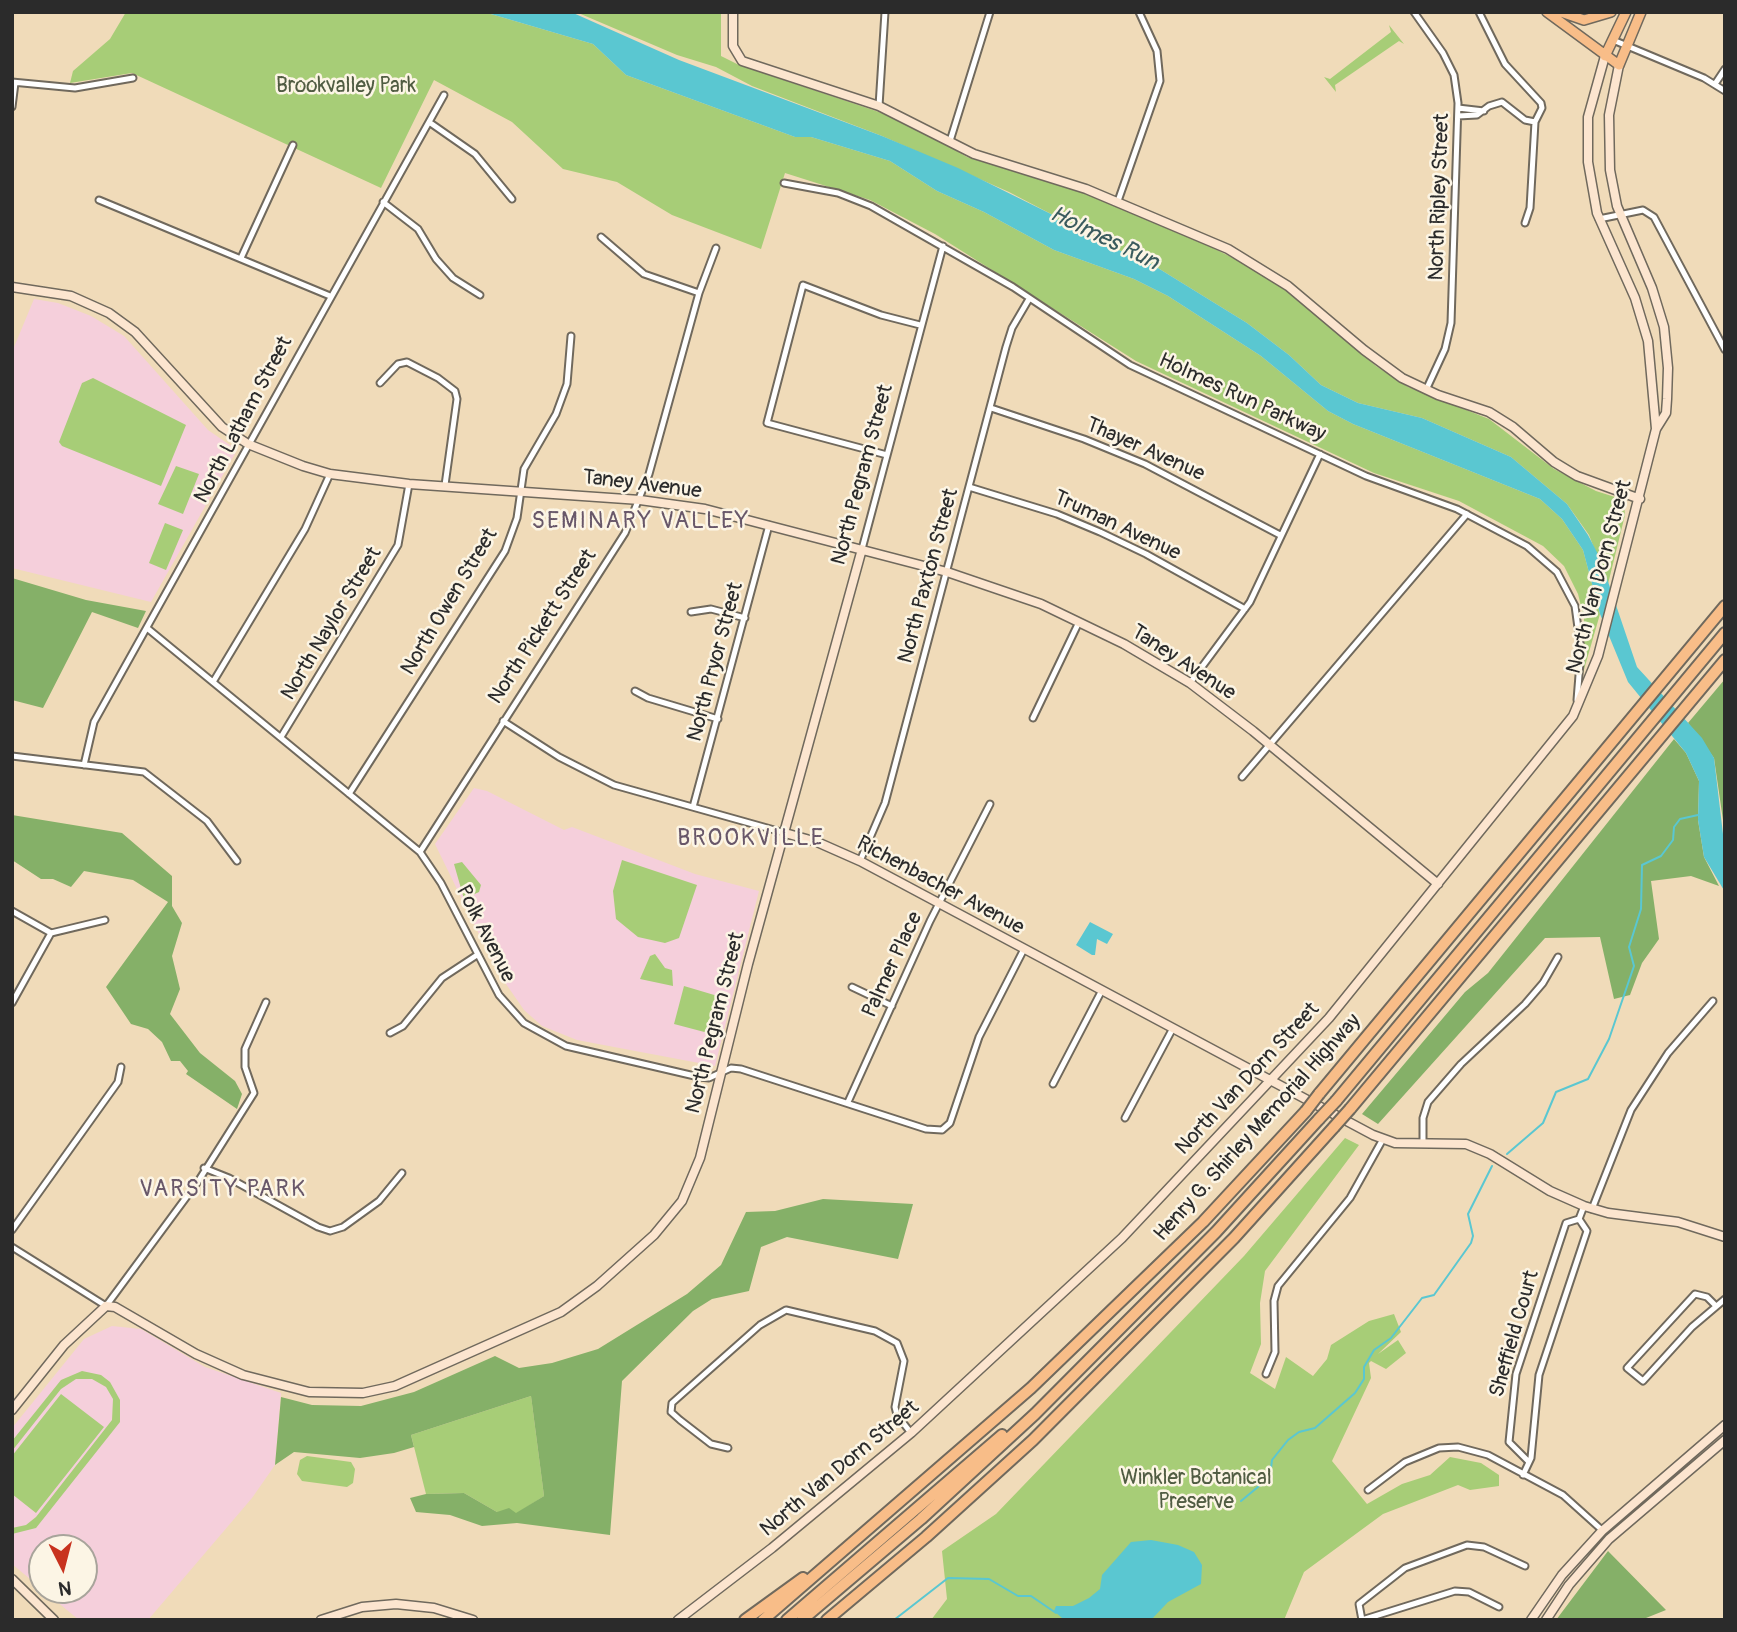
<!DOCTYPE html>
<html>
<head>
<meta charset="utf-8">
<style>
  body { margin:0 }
  #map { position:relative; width:1737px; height:1632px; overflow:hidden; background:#f0dbb9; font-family:Pangolin,sans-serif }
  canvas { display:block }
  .frame { position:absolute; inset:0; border:14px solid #2b2b2b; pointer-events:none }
  .north { position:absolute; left:28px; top:1534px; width:70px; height:70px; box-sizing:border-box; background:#fcf5e5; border:2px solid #a8a49b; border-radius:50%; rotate:174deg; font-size:19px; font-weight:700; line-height:28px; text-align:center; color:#2b2b2b }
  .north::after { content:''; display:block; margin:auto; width:24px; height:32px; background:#c8321e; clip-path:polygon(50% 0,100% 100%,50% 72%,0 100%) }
</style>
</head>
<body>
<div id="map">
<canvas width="1737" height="1632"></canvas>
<div class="frame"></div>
<div class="north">N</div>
</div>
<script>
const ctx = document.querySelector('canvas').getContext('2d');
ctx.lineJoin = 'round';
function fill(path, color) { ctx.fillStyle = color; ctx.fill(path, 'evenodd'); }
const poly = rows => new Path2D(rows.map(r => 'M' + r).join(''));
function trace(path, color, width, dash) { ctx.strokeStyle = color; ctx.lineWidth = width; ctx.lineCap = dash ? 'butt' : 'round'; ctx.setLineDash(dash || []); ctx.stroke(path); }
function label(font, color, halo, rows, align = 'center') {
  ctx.font = font + ' Pangolin,sans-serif'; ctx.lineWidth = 5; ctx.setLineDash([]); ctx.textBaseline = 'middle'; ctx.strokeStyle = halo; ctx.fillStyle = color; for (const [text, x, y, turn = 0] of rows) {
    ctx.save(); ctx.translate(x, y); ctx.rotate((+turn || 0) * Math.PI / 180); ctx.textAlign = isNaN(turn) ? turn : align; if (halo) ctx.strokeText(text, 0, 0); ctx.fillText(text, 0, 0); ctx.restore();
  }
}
const built = poly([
  [34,299,58,303,91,316,124,336,208,430,237,450,151,602,12,568,12,352],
  [474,788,487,791,564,830,572,827,695,874,759,891,715,1066,577,1040,542,1026,524,1010,497,971,435,844],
  [112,1326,141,1329,205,1367,281,1393,275,1465,252,1498,148,1620,79,1620,43,1590,84,1590,84,1548,42,1548,42,1589,12,1564,12,1428,84,1339]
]);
const green = poly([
  [126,12,484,12,593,44,626,75,795,137,811,137,890,161,937,191,984,212,1054,250,1134,279,1168,296,1261,356,1328,411,1353,424,1540,499,1562,519,1583,550,1600,614,1583,673,1584,618,1578,594,1564,566,1543,546,1459,501,1374,473,1136,361,935,234,870,200,785,173,761,249,672,215,617,182,563,169,512,122,434,80,381,188,132,73,70,83,73,71,110,39],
  [576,12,721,12,721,56,739,65,876,111,914,126,967,157,1083,193,1213,248,1251,267,1290,292,1376,366,1408,387,1489,419,1554,469,1596,491,1618,498,1624,504,1625,515,1608,584,1589,535,1567,504,1511,457,1422,418,1358,403,1321,385,1289,355,1247,323,1153,265,1066,227,1051,214,1009,192,882,136,752,86,716,67,677,55],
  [1389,25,1404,44,1399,41,1335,85,1336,92,1324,77,1330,79,1391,32],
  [93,378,186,425,161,486,62,446,59,442,82,383],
  [176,466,199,474,183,514,158,504],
  [165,523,183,530,166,570,149,563],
  [622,860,697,885,679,938,665,943,638,937,616,919,613,891],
  [462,862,481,885,479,892,464,899,454,864],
  [655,954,665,968,672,970,673,986,640,979,650,956],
  [684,986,721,997,712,1034,674,1024],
  [1345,1138,1359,1145,1265,1271,1260,1303,1261,1344,1250,1373,1275,1389,1286,1357,1313,1376,1327,1359,1331,1345,1369,1321,1394,1314,1401,1332,1378,1354,1398,1340,1406,1353,1386,1369,1371,1361,1369,1363,1371,1378,1332,1461,1367,1504,1402,1484,1430,1475,1450,1457,1481,1463,1499,1475,1499,1486,1470,1490,1458,1485,1383,1514,1304,1572,1284,1620,931,1620,947,1599,942,1551,996,1514,1244,1256],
  [82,1371,101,1375,110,1382,120,1400,120,1422,36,1528,12,1534,12,1528,26,1525,36,1517,112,1420,113,1399,106,1387,92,1379,76,1379,61,1389,12,1451,12,1441,61,1380],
  [61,1394,104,1427,36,1513,12,1494,12,1456],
  [531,1396,544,1496,516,1514,497,1512,464,1493,426,1494,411,1435],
  [307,1456,351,1462,355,1469,353,1483,347,1487,302,1481,297,1474,300,1460]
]);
const forest = poly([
  [12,578,86,600,146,611,138,628,92,612,43,708,12,700],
  [1725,679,1725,834,1714,758,1688,723],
  [1674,739,1686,753,1699,781,1698,820,1704,857,1719,886,1691,876,1651,881,1659,939,1642,963,1630,995,1614,999,1600,937,1545,938,1378,1124,1362,1114,1465,992,1488,973],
  [12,815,122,833,172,876,172,906,182,923,172,956,180,989,170,1014,200,1053,235,1081,242,1094,237,1109,186,1074,188,1071,180,1061,171,1061,162,1042,148,1029,131,1024,106,987,168,902,133,880,84,871,71,887,53,879,41,879,12,860],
  [823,1199,913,1204,898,1259,787,1237,761,1247,749,1291,712,1299,693,1311,622,1381,610,1535,517,1523,482,1526,450,1515,416,1512,410,1498,426,1494,464,1493,497,1512,509,1508,516,1513,544,1496,531,1396,411,1435,414,1447,394,1453,360,1458,294,1452,275,1465,281,1397,312,1405,361,1406,414,1392,495,1356,519,1368,552,1363,598,1349,687,1294,721,1265,746,1212,775,1211],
  [1608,1551,1666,1610,1641,1620,1556,1620]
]);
const water = poly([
  [484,12,571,12,679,60,882,136,958,168,1051,214,1066,227,1153,265,1247,323,1289,355,1321,385,1358,403,1422,418,1511,457,1567,504,1588,535,1600,558,1637,667,1702,738,1714,758,1725,851,1725,892,1704,857,1698,820,1699,781,1686,753,1628,682,1600,614,1583,550,1562,519,1540,499,1353,424,1328,411,1261,356,1168,296,1134,279,1054,250,984,212,937,191,890,161,811,137,795,137,626,75,593,44],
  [1090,922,1113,934,1107,944,1097,939,1095,955,1092,955,1076,945],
  [1151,1540,1178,1545,1194,1552,1202,1565,1201,1584,1168,1602,1151,1620,1062,1618,1054,1611,1056,1606,1073,1606,1089,1598,1100,1589,1102,1575,1131,1542]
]);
const stream = poly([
  [1507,1154,1543,1123,1556,1092,1588,1079,1609,1039,1634,966,1629,947,1641,909,1642,865,1661,856,1673,840,1674,827,1680,819,1698,815],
  [1241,1501,1270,1477,1272,1460,1288,1440,1299,1432,1315,1428,1355,1393,1364,1379,1364,1367,1374,1350,1391,1338,1422,1298,1434,1295,1471,1243,1473,1236,1468,1214,1492,1166],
  [894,1620,948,1578,989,1579,1018,1596,1031,1596,1056,1613]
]);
const street = poly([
  [1414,12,1443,53,1454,75,1458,103,1451,323,1445,349,1426,390],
  [1479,12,1505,64,1541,103,1542,108,1535,122,1530,208,1525,223],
  [1613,40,1704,78,1725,91],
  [12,82,75,88,133,78],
  [1715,84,1725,69],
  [879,106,885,12],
  [12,107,15,83],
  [1458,108,1484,111],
  [1458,116,1477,115,1489,106,1502,102,1525,120,1535,122],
  [429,122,475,154,512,199],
  [950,141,990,12],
  [784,183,838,193,871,206,1013,287,1130,365,1366,476,1457,509,1527,546,1557,572,1575,606,1581,650,1577,700],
  [99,200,330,296],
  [1118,201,1160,81,1157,51,1139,12],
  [383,202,418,229,436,259,453,278,480,295],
  [1599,219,1643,210,1654,217,1725,350],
  [601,237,644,274,699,293],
  [241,258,293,145],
  [380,383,398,364,407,362,438,378,455,391,457,399,445,485],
  [991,408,1084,439,1145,464,1280,535],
  [887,455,767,423,803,285,881,315,920,325],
  [969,487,1057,514,1100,532,1146,554,1245,609],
  [862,549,943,246],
  [691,612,711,609,745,618],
  [147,628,420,852,441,883,499,995,524,1023,566,1046,699,1077,709,1078,731,1068,741,1069,926,1129,942,1130,950,1123,979,1037,1023,951],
  [213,682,305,529,330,474],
  [1190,683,1250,602,1320,454],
  [635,691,648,698,718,719],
  [1033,718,1079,622],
  [503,721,559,757,614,785,785,833],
  [281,737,398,545,409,484],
  [12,756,144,772,207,821,237,861],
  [84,765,94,722,444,95],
  [1242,777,1467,514],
  [349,794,505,551,517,518,524,469,556,414,567,384,571,336],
  [693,807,769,525],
  [420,852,625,533,649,474,699,293,716,248],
  [860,861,885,803,1006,347,1012,328,1029,299],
  [12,911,51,933,105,920],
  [852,987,892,1006],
  [12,1003,51,933],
  [390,1033,403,1026,442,978,477,955],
  [1053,1084,1101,992],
  [848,1102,930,921,990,804],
  [1125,1118,1173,1028],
  [1423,1142,1423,1118,1428,1102,1461,1064,1525,1004,1543,983,1558,957],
  [204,1168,229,1178,318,1227,330,1231,343,1227,379,1201,402,1173],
  [1592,1209,1631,1110,1668,1053,1713,1001],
  [12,1230,118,1082,121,1067],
  [12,1247,106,1306,199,1180,254,1093,245,1067,245,1049,266,1002],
  [1716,1306,1707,1297,1695,1294,1627,1368,1643,1381,1692,1327,1725,1299],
  [1266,1374,1275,1352,1274,1301,1278,1286,1350,1198,1383,1139],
  [728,1448,711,1444,680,1420,671,1412,672,1403,760,1325,786,1310,875,1331,897,1343,904,1361,895,1407,897,1415,911,1433],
  [1529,1462,1509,1442,1516,1374,1566,1223,1579,1219],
  [1523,1475,1531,1458,1539,1375,1587,1231,1579,1219,1584,1206],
  [1368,1490,1405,1462,1439,1448,1458,1447,1488,1455,1563,1495,1603,1531],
  [1362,1620,1359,1604,1405,1568,1467,1545,1484,1547,1525,1566],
  [1362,1620,1455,1591,1469,1592,1499,1607]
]);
const secondary = poly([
  [733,12,733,46,742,61,879,106,974,154,1086,189,1228,249,1288,286,1364,350,1402,378,1438,395,1489,412,1513,427,1554,462,1577,476,1640,499],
  [1605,56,1588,117,1588,162,1597,213,1635,298,1648,341,1656,429],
  [12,287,71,296,109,313,135,332,222,427,248,444,303,466,330,474,409,484,640,500,705,509,947,572,1041,604,1124,644,1190,683,1253,731,1438,884],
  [785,833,817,842,860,861,1373,1135,1395,1143,1466,1144,1490,1154,1550,1191,1584,1206,1608,1213,1678,1222,1725,1237],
  [106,1306,115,1307,196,1354,243,1375,309,1392,363,1393,395,1386,561,1312,597,1286,654,1235,682,1201,700,1158,748,964,862,549],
  [12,1410,64,1345,106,1306],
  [12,1579,54,1620],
  [321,1620,362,1607,396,1604,434,1608,473,1620],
  [678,1620,772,1548,911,1433,1122,1238,1329,1018,1573,716,1598,656,1656,429,1666,413,1667,399,1668,368,1664,327,1652,288,1617,206,1610,170,1609,115,1619,65],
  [1531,1620,1562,1575,1602,1531,1725,1425],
  [1546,1620,1569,1585,1609,1539,1725,1440]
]);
const primary = poly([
  [1547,12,1619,65,1641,12],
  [1561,12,1584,20,1611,12],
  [1605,56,1626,12]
]);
const highway = poly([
  [1319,1094,1725,606],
  [1336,1101,1725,633],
  [1350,1109,1725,660],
  [745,1620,803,1578],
  [763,1620,1031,1388,1203,1222,1306,1111],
  [787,1620,1002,1435],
  [802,1620,921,1519,1035,1414,1216,1232,1319,1119],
  [827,1620,926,1537,1033,1440,1234,1238,1334,1127]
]);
const highwayBridge = poly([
  [1306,1111,1319,1094],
  [1319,1119,1336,1101],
  [1334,1127,1350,1109]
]);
const parkNames = [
  ["Brookvalley Park",346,87],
  ["Winkler Botanical",1196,1479],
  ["Preserve",1196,1503]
];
const streetNames = [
  ["North Ripley Street",1440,197,-88],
  ["Holmes Run Parkway",1242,398,25],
  ["North Latham Street",244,420,-62],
  ["Thayer Avenue",1145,450,24],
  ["North Pegram Street",863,475,-75],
  ["Taney Avenue",642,485,7],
  ["Truman Avenue",1117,526,25],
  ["North Paxton Street",929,576,-75],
  ["North Van Dorn Street",1600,577,-75],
  ["North Owen Street",450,602,-59],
  ["North Naylor Street",332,624,-59],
  ["North Pickett Street",543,627,-57],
  ["North Pryor Street",716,662,-75],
  ["Taney Avenue",1183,663,33],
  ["Richenbacher Avenue",940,886,28],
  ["Polk Avenue",485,934,63],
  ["Palmer Place",893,965,-65],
  ["North Pegram Street",716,1023,-76],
  ["North Van Dorn Street",1248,1079,-47],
  ["Henry G. Shirley Memorial Highway",1258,1128,-48],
  ["Sheffield Court",1515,1334,-74],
  ["North Van Dorn Street",840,1469,-40]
];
const waterNames = [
  ["Holmes Run",1104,239,26]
];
const neighbourhoodNames = [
  ["SEMINARY VALLEY",641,522],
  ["BROOKVILLE",751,839],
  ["VARSITY PARK",223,1190]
];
fill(built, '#f5cfdb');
fill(green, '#a7cd77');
fill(forest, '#85b068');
fill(water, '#5ac7d1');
trace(stream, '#5ac7d1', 2);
trace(street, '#70695d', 9);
trace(secondary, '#70695d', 11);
trace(primary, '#70695d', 12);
trace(highway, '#70695d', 14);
trace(street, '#fff', 5);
trace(secondary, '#fce5cf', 8);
trace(primary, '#f8bd88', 9);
trace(highway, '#f8bd88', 10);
trace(highwayBridge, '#70695d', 14, []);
trace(highwayBridge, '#f8bd88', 10);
label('21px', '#505c42', '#fcf5e5', parkNames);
label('21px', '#2b2b2b', '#fcf5e5', streetNames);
label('italic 23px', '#395a5d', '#fcf5e5', waterNames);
ctx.letterSpacing = '2px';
label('23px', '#685769', '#fcf5e5', neighbourhoodNames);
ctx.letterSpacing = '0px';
</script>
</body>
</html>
